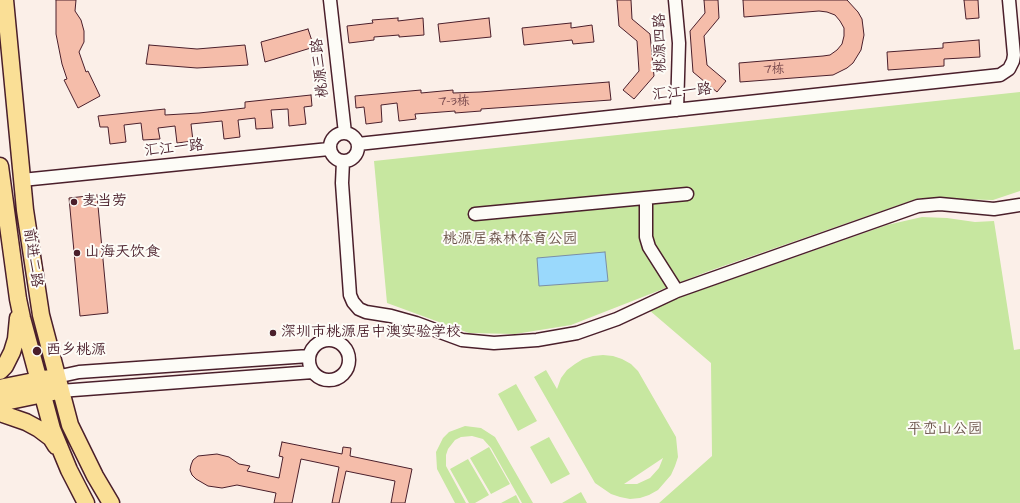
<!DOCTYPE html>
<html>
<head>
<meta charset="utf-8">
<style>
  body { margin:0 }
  canvas { display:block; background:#fbefe8 }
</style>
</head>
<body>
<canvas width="1020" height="503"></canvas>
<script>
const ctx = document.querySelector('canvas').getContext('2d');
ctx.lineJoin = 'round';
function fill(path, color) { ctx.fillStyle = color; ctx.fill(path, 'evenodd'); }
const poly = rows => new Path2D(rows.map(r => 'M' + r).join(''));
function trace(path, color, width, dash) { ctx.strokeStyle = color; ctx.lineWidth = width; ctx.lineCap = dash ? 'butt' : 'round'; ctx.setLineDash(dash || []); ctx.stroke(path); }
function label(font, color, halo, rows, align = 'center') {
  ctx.font = font + ' "Architects Daughter","LXGW WenKai TC",sans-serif'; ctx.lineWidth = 4; ctx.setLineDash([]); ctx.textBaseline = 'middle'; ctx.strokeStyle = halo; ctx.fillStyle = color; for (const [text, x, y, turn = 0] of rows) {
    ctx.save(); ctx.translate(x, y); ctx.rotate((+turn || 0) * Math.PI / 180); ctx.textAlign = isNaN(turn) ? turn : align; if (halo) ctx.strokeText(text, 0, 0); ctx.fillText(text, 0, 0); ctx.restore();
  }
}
const green = poly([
  [1020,92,1020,191,993,200,919,198,709,271,571,325,515,334,469,333,387,303,374,161],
  [922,217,947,218,975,222,994,221,1014,350,1020,349,1020,503,659,503,712,456,711,363,649,310,667,302,887,225],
  [603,355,613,356,622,359,631,364,638,371,676,437,678,457,675,466,671,475,658,490,649,495,640,498,630,499,620,497,611,494,595,483,534,377,546,370,557,389,561,378,567,370,575,364,583,359,593,356],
  [663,458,659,468,650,478,637,484,624,484],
  [516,384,537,421,518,431,498,394],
  [465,426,481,428,495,437,533,503,522,503,491,448,483,439,472,436,461,437,455,440,448,449,446,455,446,466,466,503,455,503,437,469,436,452,443,438,449,432],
  [549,437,570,474,551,484,530,447],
  [489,447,510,484,491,494,470,458],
  [468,459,489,495,475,503,469,503,450,469],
  [581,492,587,503,562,503],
  [516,495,520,503,501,503]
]);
const water = poly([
  [605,252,608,281,539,286,537,258,605,252]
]);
const building = poly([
  [56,0,76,0,75,11,81,20,84,31,84,42,79,52,86,72,88,71,100,96,78,108,64,80,67,79,62,64,56,34,56,0],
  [617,0,631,0,632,19,650,34,654,76,634,99,623,90,639,71,637,41,619,26,617,0],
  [704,0,718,0,719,18,704,36,707,65,726,81,717,92,693,72,690,31,705,13,704,0],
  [743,0,847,0,858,12,862,19,864,35,861,50,853,63,847,68,833,75,740,82,739,63,823,56,830,55,837,50,842,44,844,36,844,28,840,21,835,15,827,12,819,11,744,17,743,0],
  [964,0,978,0,979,18,966,19,964,0],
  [398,18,398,21,423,18,424,35,399,37,399,35,374,37,374,40,349,43,347,26,373,23,372,20,398,18],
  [489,18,491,37,440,42,438,24,489,18],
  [571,23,571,28,592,25,594,42,573,44,572,40,524,45,522,28,571,23],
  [308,29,314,47,265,62,261,42,308,29],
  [979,40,980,57,944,59,944,66,888,70,887,52,943,48,943,43,979,40],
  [149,45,197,49,245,45,248,65,197,68,146,64,149,45],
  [609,82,611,100,481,109,481,111,455,113,455,111,415,114,416,119,399,121,397,103,381,105,382,122,366,124,364,107,356,108,355,96,421,90,421,93,453,90,453,93,480,92,609,82],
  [311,95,312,106,304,107,306,124,289,126,288,109,271,110,273,128,256,129,255,118,238,120,240,137,224,139,222,121,191,124,193,141,177,143,175,126,158,128,160,139,143,140,141,123,124,125,126,142,110,144,108,127,100,127,98,116,165,109,165,115,199,113,245,108,245,102,311,95],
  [97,195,108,313,80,316,69,198,97,195],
  [282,442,342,454,343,447,351,448,350,456,412,469,405,503,391,503,395,481,346,471,339,503,332,503,339,467,301,459,292,503,274,503,276,493,237,485,222,488,208,486,196,479,192,475,190,470,191,465,193,460,198,456,217,454,229,457,239,464,250,466,247,471,279,478,283,457,279,456,282,442]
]);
const minor = poly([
  [330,0,345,133],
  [675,0,679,43,677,110],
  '330 147a14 14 0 1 1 28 0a14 14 0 1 1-28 0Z',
  [358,144,1000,75,1009,69,1013,61,1014,55,1009,0],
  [343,161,342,183,350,295,353,302,359,309,366,312,391,316,416,323,462,340,494,343,537,340,577,333,617,319,677,291,918,206,940,204,994,209,1020,205],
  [22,180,329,149],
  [646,198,646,237,649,247,677,291],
  [475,214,687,194],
  '309 360a20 20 0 1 1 40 0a20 20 0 1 1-40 0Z',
  [56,377,79,372,309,356],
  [60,391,313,372]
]);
const major = poly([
  [5,0,25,210,41,315,70,425,95,476,111,503],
  [0,166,18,299,22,318,52,429,69,470,86,503],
  [0,371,5,366,12,352,16,339,18,318],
  [0,388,49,378],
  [0,403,53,392],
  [0,413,26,422,39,429,51,438,56,446]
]);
const markers = [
  [74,202,4,"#4a1f2b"],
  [77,253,4,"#4a1f2b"],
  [273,333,4,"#4a1f2b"],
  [37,351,5,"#4a1f2b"]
];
const numberNames = [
  ["7栋",774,70],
  ["7-3栋",454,102]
];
const streetNames = [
  ["桃源四路",661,43,-91],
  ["桃源三路",321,68,-96],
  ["汇江一路",682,93,-6],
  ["汇江一路",174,149,-6],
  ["前进二路",32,258,82]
];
const poiNames = [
  ["麦当劳",82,202],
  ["山海天饮食",85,253],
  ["深圳市桃源居中澳实验学校",281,333],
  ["西乡桃源",46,351]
];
const parkNames = [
  ["桃源居森林体育公园",510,240],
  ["平峦山公园",945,430]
];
fill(green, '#c7e7a0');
fill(water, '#9ad9fc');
trace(water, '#7a8fa8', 1);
fill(building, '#f5bdaa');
trace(building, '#4a1f2b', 1);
trace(minor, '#4a1f2b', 15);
trace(major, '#4a1f2b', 19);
trace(minor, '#fdfcf7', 12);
trace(major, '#fadf96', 16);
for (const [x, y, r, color] of markers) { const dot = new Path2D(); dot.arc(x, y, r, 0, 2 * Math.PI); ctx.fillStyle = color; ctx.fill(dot); trace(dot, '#fdfcf7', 1.5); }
label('13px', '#75464b', null, numberNames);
label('15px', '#4a1f2b', '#fdfcf7', streetNames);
label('15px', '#4a1f2b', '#fdfcf7', poiNames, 'left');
label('15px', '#695148', '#fdfcf7', parkNames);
</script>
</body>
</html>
